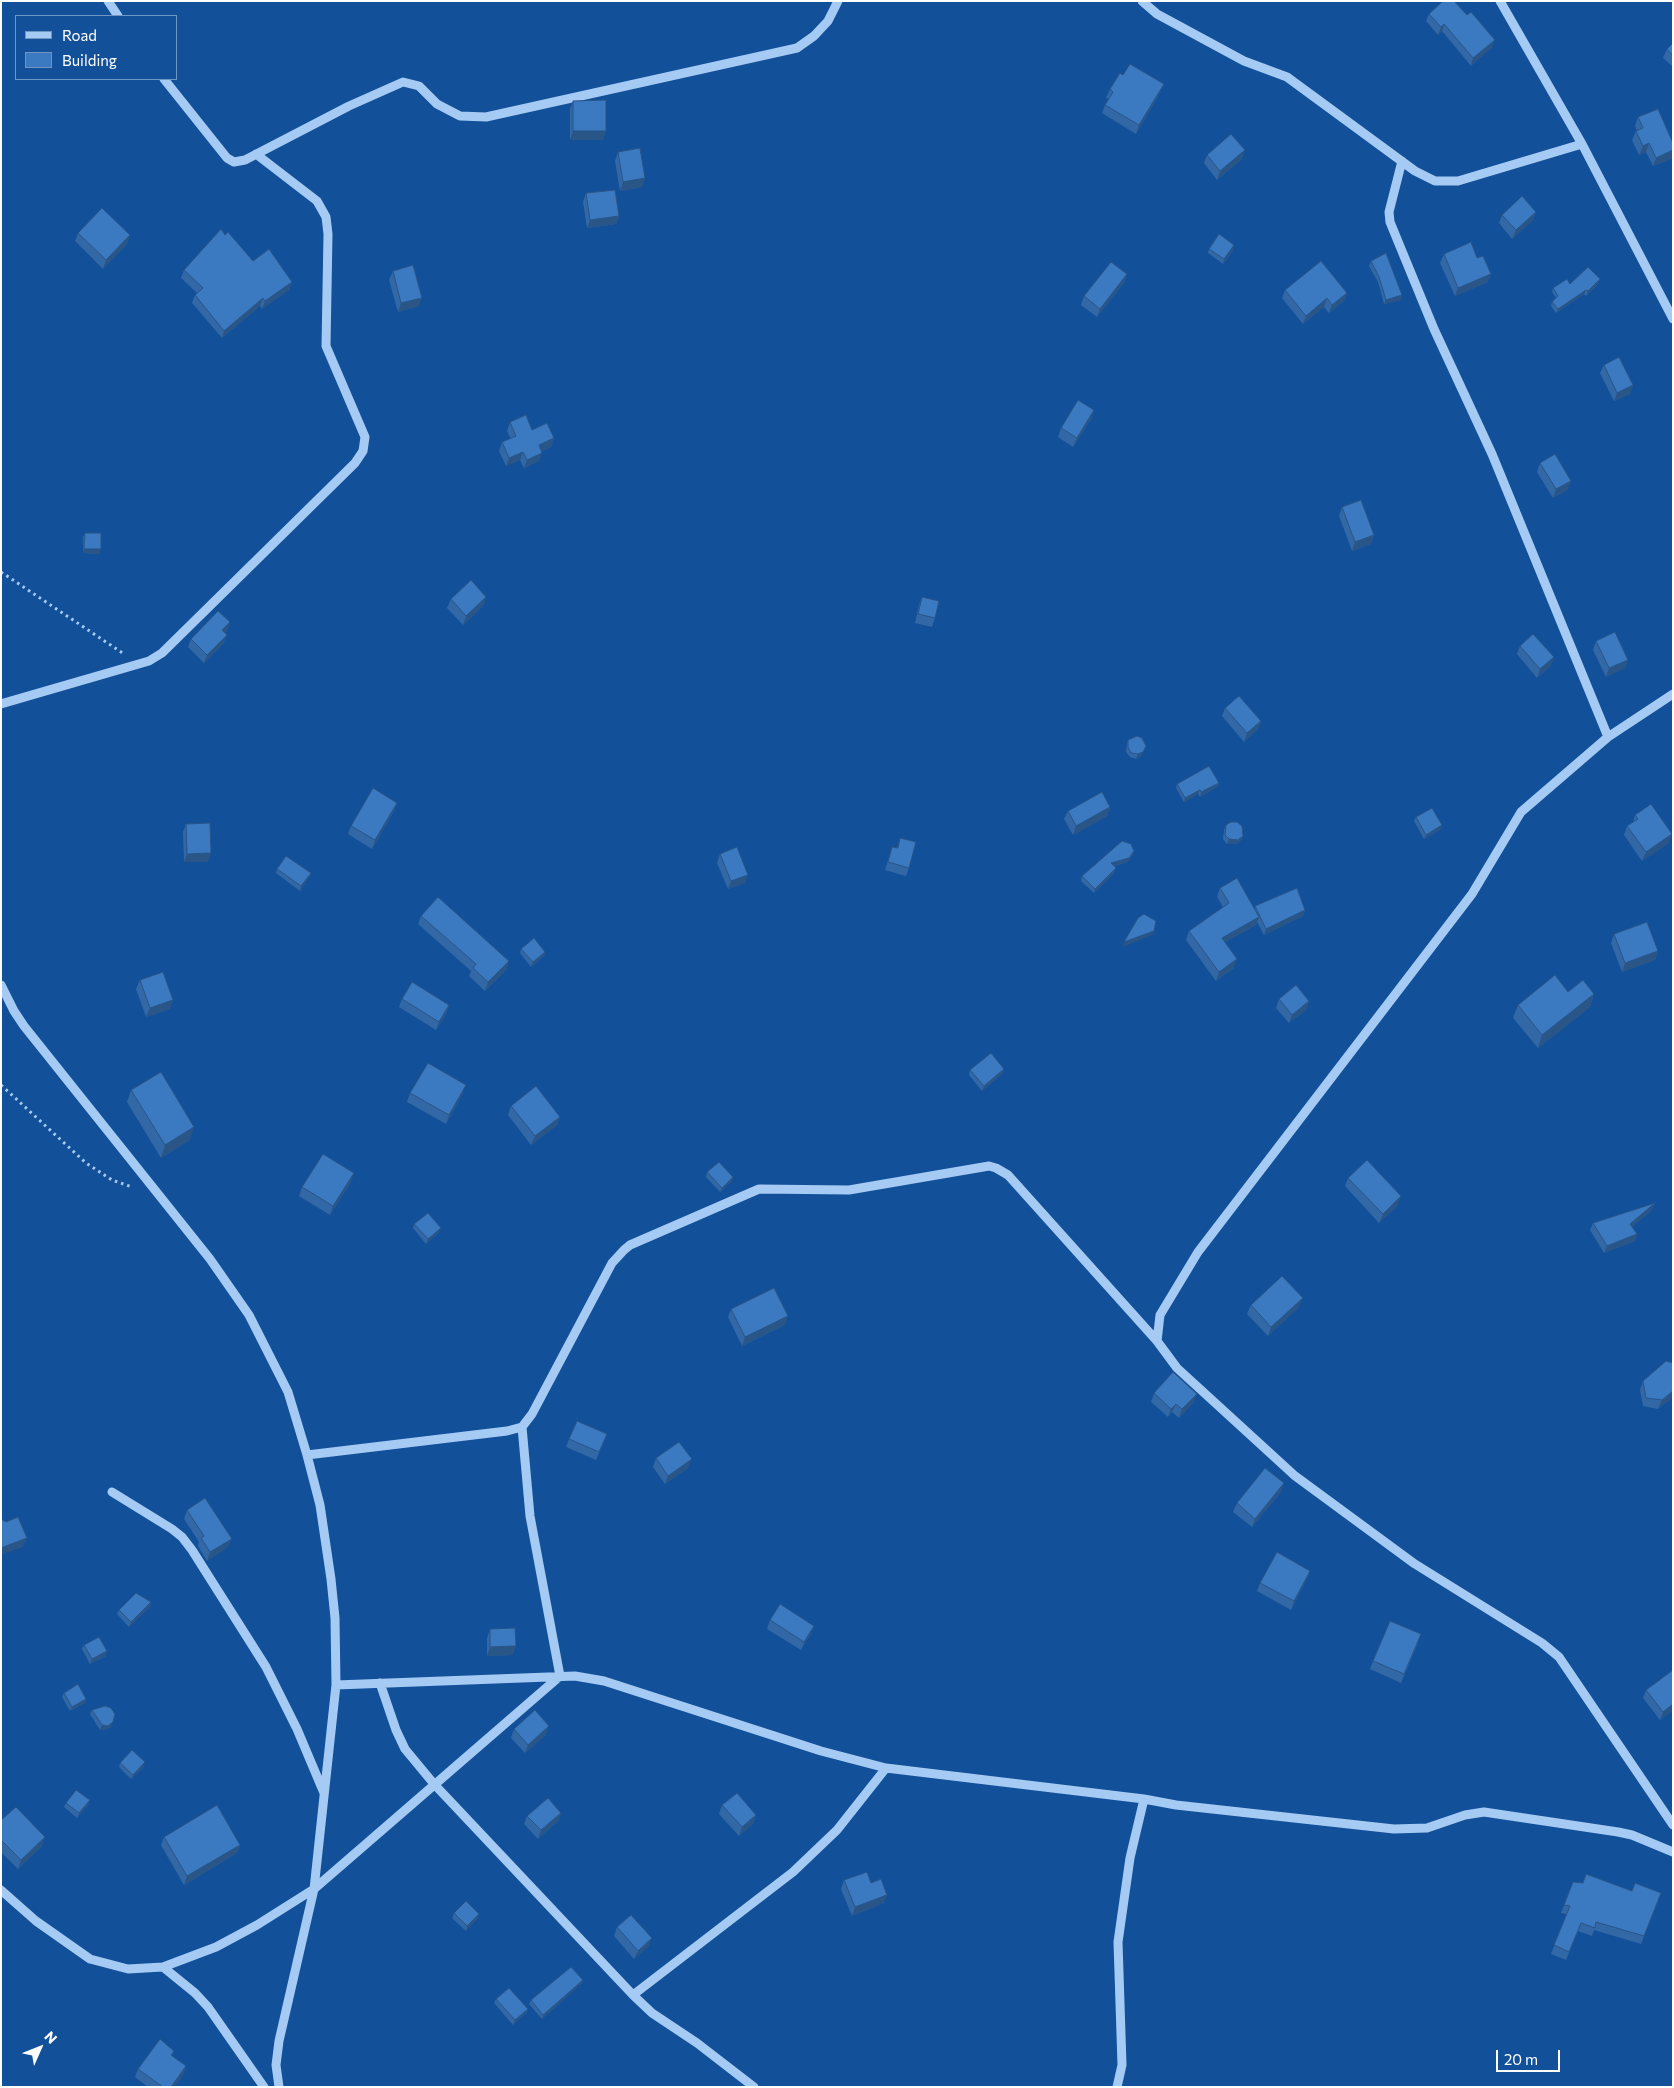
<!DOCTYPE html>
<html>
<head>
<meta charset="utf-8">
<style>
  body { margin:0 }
  #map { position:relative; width:1674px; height:2088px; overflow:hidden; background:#125099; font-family:Commissioner,sans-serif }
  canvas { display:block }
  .frame { position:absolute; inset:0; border:2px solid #fff; pointer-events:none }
  .legend { position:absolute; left:15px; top:15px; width:162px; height:65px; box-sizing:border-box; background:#125099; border:1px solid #7196c2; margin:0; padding:6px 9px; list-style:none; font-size:15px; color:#fff }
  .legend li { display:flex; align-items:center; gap:10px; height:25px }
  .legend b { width:25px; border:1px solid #7196c2 }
  .north { position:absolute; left:15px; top:2023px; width:50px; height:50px; -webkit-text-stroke:4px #125099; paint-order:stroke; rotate:46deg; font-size:14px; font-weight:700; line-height:20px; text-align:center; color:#fff }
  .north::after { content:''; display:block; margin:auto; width:18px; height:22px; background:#fff; clip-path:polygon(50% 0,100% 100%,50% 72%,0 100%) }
  .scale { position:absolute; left:1496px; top:2050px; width:64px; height:22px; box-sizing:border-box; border:2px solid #fff; border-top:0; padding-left:6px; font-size:15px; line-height:18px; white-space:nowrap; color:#fff; -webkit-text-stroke:4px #125099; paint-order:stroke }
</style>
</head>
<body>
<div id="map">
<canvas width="1674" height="2088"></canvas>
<div class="frame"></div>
<ul class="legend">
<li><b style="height:6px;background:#a5caf3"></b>Road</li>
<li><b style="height:14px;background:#3b79c1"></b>Building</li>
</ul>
<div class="north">N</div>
<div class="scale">20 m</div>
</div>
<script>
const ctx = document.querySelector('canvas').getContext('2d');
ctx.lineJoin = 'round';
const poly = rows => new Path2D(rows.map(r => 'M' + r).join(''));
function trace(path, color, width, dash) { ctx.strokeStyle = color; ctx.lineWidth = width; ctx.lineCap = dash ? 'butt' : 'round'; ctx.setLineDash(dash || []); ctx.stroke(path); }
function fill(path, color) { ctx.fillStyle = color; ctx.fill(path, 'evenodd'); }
const path = poly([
  [1,572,124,654],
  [1,1085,86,1163,112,1180,132,1187]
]);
const minor = poly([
  [108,1,118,16],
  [1142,1,1157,14,1244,61,1287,77,1415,171,1435,181,1458,181,1582,144],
  [1500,1,1582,144,1673,319],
  [164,79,227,158,234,162,245,160,349,106,403,82,419,86,437,104,460,116,486,117,797,48,814,36,828,21,838,1],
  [1402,161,1389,212,1390,222,1434,329,1492,454,1608,737],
  [1673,694,1608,737,1521,812,1472,894,1198,1252,1160,1315,1157,1341,1177,1368,1294,1475,1415,1564,1542,1643,1559,1657,1673,1825],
  [1,704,149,661,162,653,355,463,363,451,365,437,326,346,328,234,326,217,317,201,256,154],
  [1,985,14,1011,24,1026,210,1259,249,1315,288,1392,307,1455,320,1505,331,1579,335,1618,336,1685,314,1889,279,2041,276,2065,279,2087],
  [522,1427,530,1516,560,1676],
  [307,1455,507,1431,522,1427,532,1414,612,1263,624,1250,630,1245,759,1189,849,1190,989,1166,996,1168,1008,1175,1157,1341],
  [112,1492,172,1529,182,1537,192,1550,266,1667,297,1729,324,1793],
  [380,1683,396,1730,405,1749,434,1784,633,1995,652,2013,697,2043,754,2087],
  [336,1685,575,1676,604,1681,821,1751,886,1768,1144,1799,1176,1805,1394,1829,1427,1828,1465,1815,1484,1812,1618,1832,1632,1835,1673,1852],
  [1,1890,36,1921,90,1959,128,1969,163,1967,216,1947,257,1925,314,1889,560,1676],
  [163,1967,195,1993,208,2007,264,2087],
  [633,1995,793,1872,837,1830,886,1768],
  [1117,2087,1122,2065,1118,1942,1130,1858,1144,1799]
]);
const wall = poly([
  [1429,14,1492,47,1471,66,1442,31,1438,35,1426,21],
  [1673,43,1673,67,1663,58,1667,49],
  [1123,75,1164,84,1160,93,1136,134,1102,113,1105,105,1109,99,1106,98,1110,89],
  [573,101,603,140,570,140,570,109],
  [1638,117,1673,158,1653,166,1646,152,1639,155,1632,140,1636,131,1637,131,1635,126],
  [618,152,645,178,642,187,620,191,615,161],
  [1207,155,1242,159,1217,180,1204,163],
  [586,193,619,216,616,224,587,228,583,202],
  [1536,212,1533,220,1512,239,1499,223,1502,215],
  [78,233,130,235,127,244,103,269,75,241],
  [225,235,253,261,292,282,289,290,262,309,260,306,222,338,192,303,195,295,197,293,181,278,184,270],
  [1209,249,1233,250,1223,264,1208,253],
  [1444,254,1477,258,1488,282,1455,296,1440,263],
  [1371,261,1401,300,1384,304,1378,282,1369,266],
  [393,271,419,306,398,312,389,280],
  [1127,274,1124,283,1097,317,1081,305,1084,296],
  [1600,279,1598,284,1586,296,1584,294,1556,313,1551,306,1552,302,1556,298,1552,292,1553,288],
  [1285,290,1347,293,1344,301,1329,313,1324,307,1303,324,1282,298],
  [1604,365,1633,385,1630,394,1614,401,1600,373],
  [1094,410,1091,419,1073,447,1058,437,1061,428],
  [510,422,554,438,551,447,542,451,539,461,524,468,520,460,506,466,499,451,502,442,511,439,507,431],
  [1540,463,1571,481,1567,490,1553,498,1537,472],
  [1342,507,1374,535,1371,544,1352,551,1339,516],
  [85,533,101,549,99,554,83,553,83,537],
  [486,597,483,606,463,625,447,608,451,599],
  [922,597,935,618,932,627,915,623,919,605],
  [230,622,227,631,225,633,227,635,223,644,204,663,188,647,191,639],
  [1596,641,1628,660,1625,668,1606,677,1593,650],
  [1520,646,1551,666,1537,678,1517,654],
  [1225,708,1261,721,1258,729,1244,742,1222,716],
  [1128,740,1146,746,1141,756,1136,759,1130,757,1126,752,1127,744],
  [1219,783,1217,787,1200,797,1198,794,1184,802,1176,788,1177,784],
  [397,803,394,811,372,849,348,834,351,826],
  [1110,807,1107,816,1073,835,1064,819,1068,811],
  [1635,815,1669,843,1642,861,1624,835,1627,826,1633,822],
  [1416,817,1442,825,1440,830,1424,839,1414,821],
  [186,824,208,862,184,862,183,832],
  [1226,825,1243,836,1241,840,1237,844,1227,844,1223,839,1224,830],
  [900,838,909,868,906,876,885,870,892,847,897,848],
  [720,854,745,883,728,889,717,863],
  [1133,855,1127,862,1114,866,1114,873,1094,893,1081,881,1082,876],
  [277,869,311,873,309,877,300,891,276,873],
  [1220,888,1255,909,1255,906,1305,910,1303,916,1264,935,1257,922,1256,925,1225,942,1234,968,1216,981,1186,940,1189,931,1223,907,1217,897],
  [421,916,509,961,506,970,485,991,469,976,471,971,418,924],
  [1614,934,1658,951,1655,960,1622,972,1611,943],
  [521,949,545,952,544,956,531,967,520,953],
  [140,980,170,1009,146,1017,136,989],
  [1568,992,1594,994,1590,1007,1538,1048,1513,1018,1518,1005],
  [402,999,449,1005,446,1014,436,1030,399,1007],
  [1279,999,1309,1001,1306,1010,1289,1023,1276,1008],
  [1004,1069,1003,1073,982,1091,969,1075,970,1070],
  [131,1090,190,1140,161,1158,127,1102],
  [410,1093,463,1093,446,1124,407,1102],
  [511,1106,560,1117,557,1125,531,1145,508,1115],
  [707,1172,733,1177,732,1181,720,1192,706,1177],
  [1348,1178,1398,1205,1379,1223,1345,1186],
  [351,1182,330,1215,299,1196,302,1187],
  [1652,1210,1632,1227,1637,1234,1635,1241,1604,1253,1590,1230,1593,1223],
  [414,1224,439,1232,426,1244,413,1228],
  [1251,1305,1299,1307,1268,1336,1247,1314],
  [731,1309,785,1325,742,1346,728,1317],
  [1673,1363,1673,1397,1658,1409,1643,1406,1640,1390,1643,1381],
  [1154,1393,1194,1402,1179,1418,1172,1412,1168,1417,1151,1402],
  [607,1434,596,1460,566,1447,569,1439],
  [656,1458,688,1468,665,1484,653,1467],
  [1281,1492,1252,1527,1233,1512,1237,1503],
  [187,1510,228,1547,207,1561,198,1546,199,1542,184,1519],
  [1310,1571,1307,1579,1291,1610,1257,1591,1260,1583],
  [151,1602,150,1607,129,1627,117,1614,119,1610],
  [770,1620,814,1626,811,1634,801,1650,767,1629],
  [490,1629,513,1655,487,1656,487,1638],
  [1418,1643,1401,1683,1370,1669,1373,1661],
  [84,1645,106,1656,90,1664,82,1649],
  [1646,1690,1673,1710,1660,1720,1643,1698],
  [64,1693,86,1699,85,1703,70,1711,62,1697],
  [92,1710,111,1727,106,1730,100,1730,90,1714],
  [514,1729,546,1735,525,1753,511,1738],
  [120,1763,144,1767,131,1779,119,1767],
  [90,1800,88,1805,77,1818,64,1807,66,1803],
  [722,1805,756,1815,753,1824,739,1836,719,1814],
  [561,1813,558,1821,538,1839,524,1824,527,1816],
  [1,1820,42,1846,18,1869,1,1852],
  [164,1837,240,1845,237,1853,184,1885,161,1845],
  [844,1880,884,1903,852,1916,841,1889],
  [1573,1882,1658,1901,1641,1944,1594,1930,1592,1936,1578,1931,1566,1960,1551,1954,1567,1914,1561,1913],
  [454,1913,478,1918,466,1931,452,1918],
  [617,1927,649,1946,634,1959,614,1936],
  [583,1980,581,1984,542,2019,529,2004,531,2000],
  [496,1999,528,2009,526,2013,513,2025,494,2003],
  [174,2051,172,2056,186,2066,183,2075,174,2087,148,2087,135,2077,138,2069]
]);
const shadedWall = poly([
  [1444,24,1442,31,1438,35,1441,27],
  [1495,40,1492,47,1471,66,1473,58],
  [1164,84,1160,93,1136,134,1139,125],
  [573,131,606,131,603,140,570,140],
  [1649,143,1646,152,1639,155,1643,146],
  [1245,150,1242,159,1217,180,1220,171],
  [1673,150,1673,158,1653,166,1656,158],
  [645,178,642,187,620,191,623,182],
  [1536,212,1533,220,1512,239,1516,230],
  [619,216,616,224,587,228,590,220],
  [130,235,127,244,103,269,106,260],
  [1234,245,1233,250,1223,264,1224,259],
  [1127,274,1124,283,1097,317,1100,309],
  [1491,274,1488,282,1455,296,1458,288],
  [1600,279,1598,284,1586,296,1588,291],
  [292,282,289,290,262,309,265,301],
  [1586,290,1584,294,1556,313,1558,309],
  [1347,293,1344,301,1329,313,1332,305],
  [1402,295,1401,300,1384,304,1386,300],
  [263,298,260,306,222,338,224,331],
  [422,298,419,306,398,312,401,303],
  [1327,298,1324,307,1303,324,1306,316],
  [1633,385,1630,394,1614,401,1617,393],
  [1094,410,1091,419,1073,447,1077,438],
  [554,438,551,447,536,453,539,445],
  [523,452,520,460,506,466,509,458],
  [542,453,539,461,524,468,527,460],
  [1571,481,1567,490,1553,498,1556,489],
  [1374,535,1371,544,1352,551,1355,542],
  [84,549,101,549,99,554,83,553],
  [486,597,483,606,463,625,466,616],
  [230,622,227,631,218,639,222,630],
  [227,635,223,644,204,663,207,655],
  [1554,657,1551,666,1537,678,1540,669],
  [1628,660,1625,668,1606,677,1609,668],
  [1261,721,1258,729,1244,742,1247,733],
  [1146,746,1141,756,1136,759,1138,754],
  [1219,783,1217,787,1200,797,1201,792],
  [1200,790,1198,794,1184,802,1185,798],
  [397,803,394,811,372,849,375,840],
  [1110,807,1107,816,1073,835,1076,826],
  [1442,825,1440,830,1424,839,1426,835],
  [1672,834,1669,843,1642,861,1646,852],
  [1243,836,1241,840,1237,844,1227,844,1229,839],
  [1134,851,1133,855,1127,862,1109,867,1111,863],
  [211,853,208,862,184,862,187,854],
  [1116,868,1114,873,1094,893,1095,889],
  [311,873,309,877,300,891,301,886],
  [748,875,745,883,728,889,731,881],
  [1305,910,1303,916,1264,935,1266,929],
  [1259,917,1256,925,1218,946,1222,938],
  [1154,931,1152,935,1123,947,1124,942],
  [1658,951,1655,960,1622,972,1625,963],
  [545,952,544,956,531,967,533,962],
  [1237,959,1234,968,1216,981,1219,972],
  [509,961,506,970,485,991,488,982],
  [1594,994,1590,1007,1538,1048,1542,1035],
  [173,1000,170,1009,146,1017,150,1008],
  [1309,1001,1306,1010,1289,1023,1292,1015],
  [449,1005,446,1014,436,1030,439,1022],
  [1004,1069,1003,1073,982,1091,984,1086],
  [466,1085,463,1093,446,1124,449,1115],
  [560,1117,557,1125,531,1145,535,1136],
  [194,1127,190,1140,161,1158,165,1145],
  [354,1173,351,1182,330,1215,333,1206],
  [733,1177,732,1181,720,1192,722,1188],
  [1401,1196,1398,1205,1379,1223,1383,1214],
  [1655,1203,1652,1210,1627,1231,1630,1224],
  [441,1228,439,1232,426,1244,428,1239],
  [1637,1234,1635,1241,1604,1253,1607,1246],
  [1303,1298,1299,1307,1268,1336,1271,1327],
  [788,1316,785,1325,742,1346,745,1337],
  [1673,1391,1673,1397,1658,1409,1662,1400],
  [1197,1394,1194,1402,1179,1418,1182,1409],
  [1176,1404,1172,1412,1168,1417,1171,1409],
  [692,1459,688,1468,665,1484,668,1476],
  [1284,1483,1281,1492,1252,1527,1255,1519],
  [27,1538,23,1547,1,1555,1,1548],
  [232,1539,228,1547,207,1561,210,1552],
  [1310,1571,1307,1579,1291,1610,1294,1601],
  [151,1602,150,1607,129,1627,131,1622],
  [814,1626,811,1634,801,1650,804,1642],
  [516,1646,513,1655,487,1656,490,1647],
  [107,1651,106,1656,90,1664,92,1659],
  [86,1699,85,1703,70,1711,72,1707],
  [1673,1704,1673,1710,1660,1720,1663,1712],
  [113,1722,111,1727,106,1730,100,1730,102,1725],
  [549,1726,546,1735,525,1753,528,1745],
  [145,1762,144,1767,131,1779,133,1775],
  [90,1800,88,1805,77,1818,79,1813],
  [561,1813,558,1821,538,1839,541,1830],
  [756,1815,753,1824,739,1836,742,1827],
  [45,1837,42,1846,18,1869,21,1860],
  [240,1845,237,1853,184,1885,187,1876],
  [887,1895,884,1903,852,1916,855,1907],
  [479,1914,478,1918,466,1931,467,1926],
  [652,1938,649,1946,634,1959,638,1951],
  [583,1980,581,1984,542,2019,543,2015],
  [528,2009,526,2013,513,2025,515,2020],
  [186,2066,183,2075,174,2087,171,2087]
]);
const building = poly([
  [1443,1,1454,1,1467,15,1471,12,1495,40,1473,58,1444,24,1441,27,1429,14,1443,1],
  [1673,43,1673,56,1667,49,1673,43],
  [1130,64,1164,84,1139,125,1105,105,1113,92,1110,89,1120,73,1123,75,1130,64],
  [606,100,606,131,573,131,573,101,606,100],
  [1658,109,1673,143,1673,150,1656,158,1649,143,1643,146,1636,131,1643,128,1638,117,1658,109],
  [1231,134,1245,150,1220,171,1207,155,1231,134],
  [640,148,645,178,623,182,618,152,640,148],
  [615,190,619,216,590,220,586,193,615,190],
  [1522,196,1536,212,1516,230,1502,215,1522,196],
  [102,208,130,235,106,260,78,233,102,208],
  [221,229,225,235,228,232,253,261,269,249,292,282,265,301,263,298,224,331,195,295,203,288,184,270,221,229],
  [1219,234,1234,245,1224,259,1209,249,1219,234],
  [1471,242,1477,258,1483,256,1491,274,1458,288,1444,254,1471,242],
  [1386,253,1402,295,1386,300,1379,277,1371,261,1386,253],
  [1321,261,1347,293,1332,305,1327,298,1306,316,1285,290,1321,261],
  [1111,262,1127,274,1100,309,1084,296,1111,262],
  [413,265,422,298,401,303,393,271,413,265],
  [1588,267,1600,279,1588,291,1586,290,1558,309,1552,302,1558,296,1553,288,1567,279,1570,284,1588,267],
  [1619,357,1633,385,1617,393,1604,365,1619,357],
  [1078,400,1094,410,1077,438,1061,428,1078,400],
  [526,415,532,430,547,423,554,438,539,445,542,453,527,460,523,452,509,458,502,442,516,436,510,422,526,415],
  [1555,454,1571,481,1556,489,1540,463,1555,454],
  [1361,500,1374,535,1355,542,1342,507,1361,500],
  [85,533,101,533,101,549,84,549,85,533],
  [471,580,486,597,466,616,451,599,471,580],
  [922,597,939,601,935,618,918,614,922,597],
  [218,611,230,622,222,630,227,635,207,655,191,639,218,611],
  [1615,632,1628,660,1609,668,1596,641,1615,632],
  [1533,634,1554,657,1540,669,1520,646,1533,634],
  [1239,696,1261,721,1247,733,1225,708,1239,696],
  [1137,736,1142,738,1146,746,1143,752,1138,754,1131,753,1128,747,1128,740,1137,736],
  [1209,766,1219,783,1201,792,1200,790,1185,798,1177,784,1209,766],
  [373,788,397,803,375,840,351,826,373,788],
  [1102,792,1110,807,1076,826,1068,811,1102,792],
  [1651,804,1672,834,1646,852,1627,826,1638,819,1635,815,1651,804],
  [1432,808,1442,825,1426,835,1416,817,1432,808],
  [1231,822,1237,822,1242,826,1243,836,1238,840,1229,839,1225,835,1226,825,1231,822],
  [210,823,211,853,187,854,186,824,210,823],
  [900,838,916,842,909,868,888,862,892,847,898,848,900,838],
  [1122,841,1131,844,1134,851,1129,858,1111,863,1116,868,1095,889,1082,876,1122,841],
  [737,847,748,875,731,881,720,854,737,847],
  [286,856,311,873,301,886,277,869,286,856],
  [1237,878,1259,917,1222,938,1237,959,1219,972,1189,931,1229,903,1220,888,1237,878],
  [1297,888,1305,910,1266,929,1255,906,1297,888],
  [438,897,509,961,488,982,473,968,476,964,421,916,438,897],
  [1144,914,1156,921,1154,931,1124,942,1138,918,1144,914],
  [1647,922,1658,951,1625,963,1614,934,1647,922],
  [534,938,545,952,533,962,521,949,534,938],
  [163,972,173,1000,150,1008,140,980,163,972],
  [1555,975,1568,992,1583,980,1594,994,1542,1035,1518,1005,1555,975],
  [412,982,449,1005,439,1022,402,999,412,982],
  [1296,985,1309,1001,1292,1015,1279,999,1296,985],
  [991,1053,1004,1069,984,1086,970,1070,991,1053],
  [428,1063,466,1085,449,1115,410,1093,428,1063],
  [161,1072,194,1127,165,1145,131,1090,161,1072],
  [536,1086,560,1117,535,1136,511,1106,536,1086],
  [323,1154,354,1173,333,1206,302,1187,323,1154],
  [1367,1160,1401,1196,1383,1214,1348,1178,1367,1160],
  [719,1162,733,1177,722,1188,707,1172,719,1162],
  [1655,1203,1630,1224,1637,1234,1607,1246,1593,1223,1655,1203],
  [428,1213,441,1228,428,1239,414,1224,428,1213],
  [1282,1276,1303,1298,1271,1327,1251,1305,1282,1276],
  [774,1288,788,1316,745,1337,731,1309,774,1288],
  [1666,1361,1673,1363,1673,1391,1662,1400,1646,1398,1643,1381,1666,1361],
  [1173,1372,1197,1394,1182,1409,1176,1404,1171,1409,1154,1393,1173,1372],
  [577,1421,607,1434,599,1452,569,1439,577,1421],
  [679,1442,692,1459,668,1476,656,1458,679,1442],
  [1265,1468,1284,1483,1255,1519,1237,1503,1265,1468],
  [205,1498,232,1539,210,1552,201,1538,204,1536,187,1510,205,1498],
  [18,1517,27,1538,1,1548,1,1519,6,1522,18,1517],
  [1277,1552,1310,1571,1294,1601,1260,1583,1277,1552],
  [136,1593,151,1602,131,1622,119,1610,136,1593],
  [780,1604,814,1626,804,1642,770,1620,780,1604],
  [1390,1621,1421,1634,1404,1674,1373,1661,1390,1621],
  [515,1628,516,1646,490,1647,490,1629,515,1628],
  [99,1637,107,1651,92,1659,84,1645,99,1637],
  [1673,1670,1673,1704,1663,1712,1646,1690,1673,1670],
  [78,1684,86,1699,72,1707,64,1693,78,1684],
  [105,1706,111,1708,115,1714,113,1722,108,1726,102,1725,92,1710,105,1706],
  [535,1710,549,1726,528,1745,514,1729,535,1710],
  [132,1750,145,1762,133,1775,120,1763,132,1750],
  [76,1790,90,1800,79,1813,66,1803,76,1790],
  [737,1793,756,1815,742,1827,722,1805,737,1793],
  [548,1798,561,1813,541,1830,527,1816,548,1798],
  [217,1805,240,1845,187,1876,164,1837,217,1805],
  [16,1807,45,1837,21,1860,1,1840,1,1820,16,1807],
  [867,1872,871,1883,881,1879,887,1895,855,1907,844,1880,867,1872],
  [1586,1874,1632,1891,1635,1883,1661,1893,1644,1936,1596,1922,1595,1928,1581,1923,1569,1952,1554,1945,1570,1906,1564,1905,1573,1882,1583,1883,1586,1874],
  [466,1901,479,1914,467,1926,454,1913,466,1901],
  [631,1915,652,1938,638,1951,617,1927,631,1915],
  [571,1967,583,1980,543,2015,531,2000,571,1967],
  [509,1988,528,2009,515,2020,496,1999,509,1988],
  [160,2039,174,2051,171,2055,186,2066,171,2087,163,2087,138,2069,160,2039]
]);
trace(path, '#a5caf3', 3, [2.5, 4]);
trace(minor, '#a5caf3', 9);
fill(wall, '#3368a6');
fill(shadedWall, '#295587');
fill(building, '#3b79c1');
trace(building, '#295587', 1);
</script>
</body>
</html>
